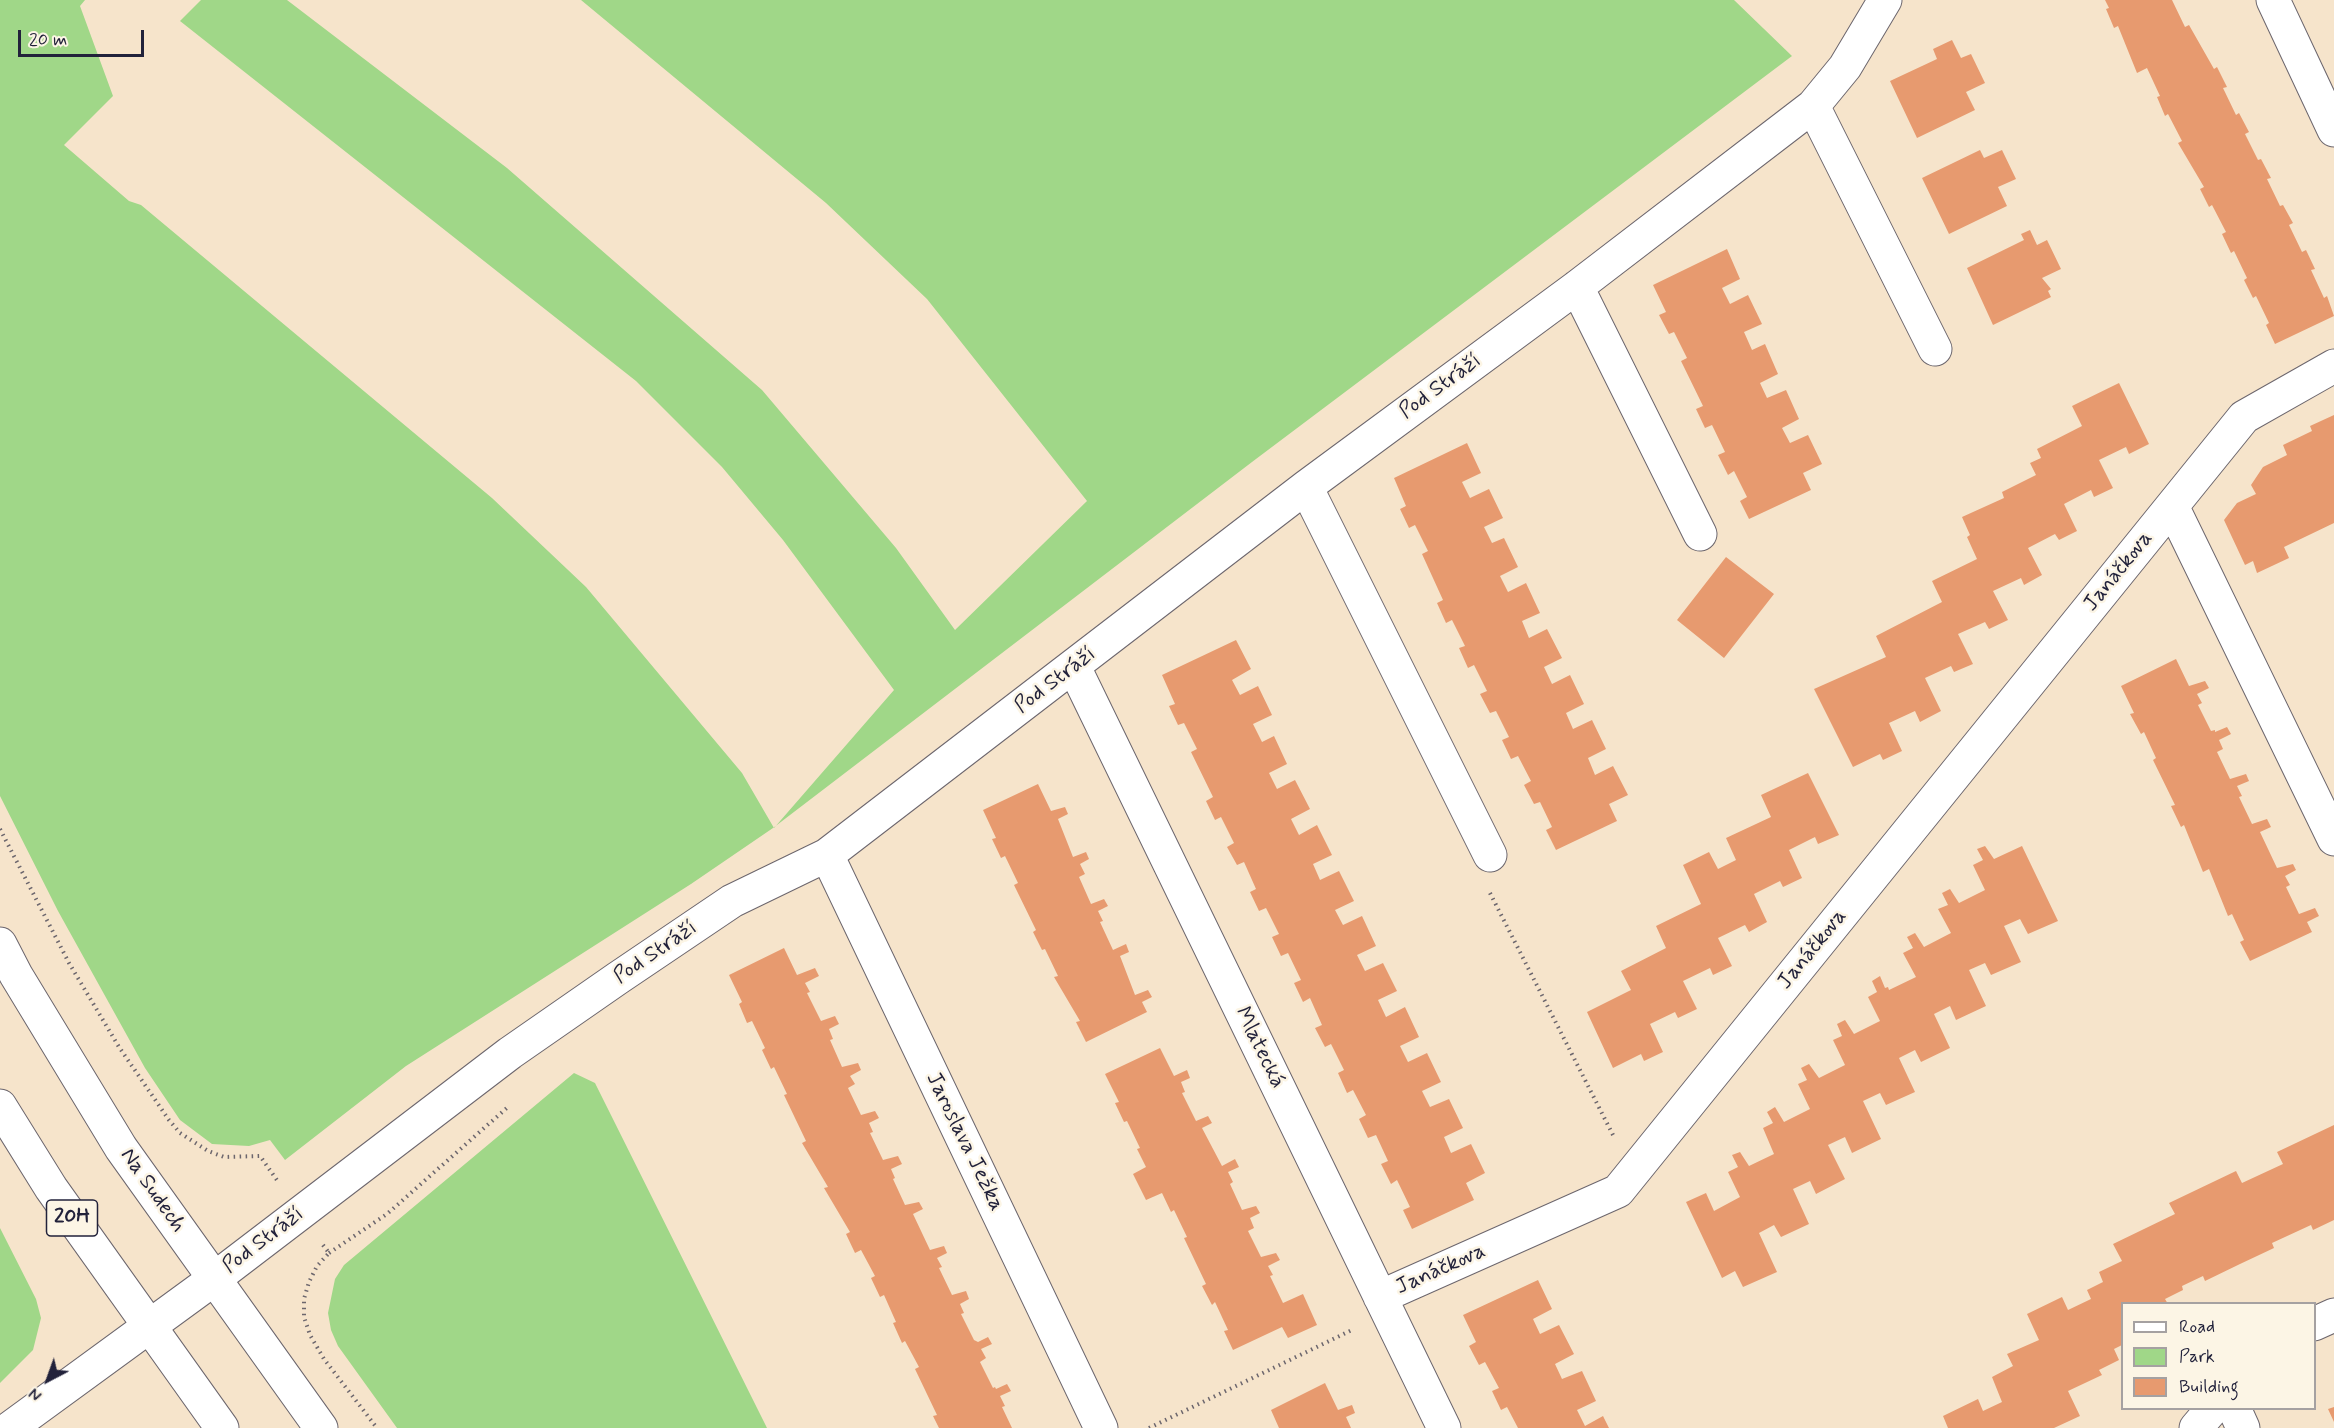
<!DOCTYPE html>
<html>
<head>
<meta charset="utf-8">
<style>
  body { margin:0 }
  #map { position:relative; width:2334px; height:1428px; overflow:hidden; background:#f6e4cb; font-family:Mynerve,sans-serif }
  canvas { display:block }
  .legend { position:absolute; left:2121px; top:1302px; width:195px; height:108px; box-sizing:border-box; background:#fcf5e5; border:2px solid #a5a1a1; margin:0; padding:8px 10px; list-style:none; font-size:18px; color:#22223b }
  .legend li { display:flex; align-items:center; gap:12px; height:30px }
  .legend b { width:30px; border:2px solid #a5a1a1 }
  .north { position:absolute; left:18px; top:1350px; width:60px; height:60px; -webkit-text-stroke:4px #fcf5e5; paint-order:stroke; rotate:221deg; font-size:16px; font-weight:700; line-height:24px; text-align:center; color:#22223b }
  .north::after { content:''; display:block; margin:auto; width:21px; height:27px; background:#22223b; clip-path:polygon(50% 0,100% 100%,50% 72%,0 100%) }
  .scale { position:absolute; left:18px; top:30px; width:126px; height:27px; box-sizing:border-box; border:3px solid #22223b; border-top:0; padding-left:8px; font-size:18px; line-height:21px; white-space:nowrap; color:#22223b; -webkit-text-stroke:4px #fcf5e5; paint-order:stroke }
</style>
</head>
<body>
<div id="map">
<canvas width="2334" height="1428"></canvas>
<ul class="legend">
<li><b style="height:8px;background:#fff"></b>Road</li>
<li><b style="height:16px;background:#a0d788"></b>Park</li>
<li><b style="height:16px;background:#e79a6f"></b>Building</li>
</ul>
<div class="north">N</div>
<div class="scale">20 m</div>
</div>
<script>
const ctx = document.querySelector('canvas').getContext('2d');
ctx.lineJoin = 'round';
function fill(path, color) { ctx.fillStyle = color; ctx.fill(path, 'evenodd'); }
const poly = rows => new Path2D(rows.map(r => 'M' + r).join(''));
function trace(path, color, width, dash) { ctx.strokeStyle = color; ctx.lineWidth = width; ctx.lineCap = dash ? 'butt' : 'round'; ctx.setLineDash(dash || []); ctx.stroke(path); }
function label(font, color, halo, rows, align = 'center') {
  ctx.font = font + ' Mynerve,sans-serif'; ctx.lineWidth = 5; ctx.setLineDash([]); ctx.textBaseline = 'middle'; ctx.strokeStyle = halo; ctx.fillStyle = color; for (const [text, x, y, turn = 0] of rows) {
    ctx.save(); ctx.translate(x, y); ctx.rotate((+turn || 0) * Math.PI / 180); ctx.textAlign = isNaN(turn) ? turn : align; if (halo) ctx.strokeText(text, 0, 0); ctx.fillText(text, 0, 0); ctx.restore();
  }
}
const green = poly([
  [0,0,85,0,80,6,113,96,64,145,129,201,141,205,492,498,586,587,742,773,774,828,894,690,783,540,722,467,636,381,180,21,201,0,287,0,507,168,762,390,896,548,955,630,1087,501,927,299,826,203,581,0,1734,0,1792,56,1252,462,773,828,691,884,406,1066,285,1160,270,1140,249,1146,212,1144,180,1120,145,1068,58,911,0,796],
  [574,1073,595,1083,767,1428,397,1428,338,1346,331,1330,328,1313,335,1279,344,1265],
  [0,1228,36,1299,41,1318,33,1350,0,1383]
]);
const building = poly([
  [2105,0,2172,0,2185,27,2189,25,2214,69,2217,67,2227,87,2223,88,2236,115,2239,113,2249,132,2245,134,2258,160,2261,159,2271,178,2267,179,2280,206,2283,205,2293,223,2289,225,2302,252,2306,250,2315,269,2311,270,2324,298,2327,296,2334,316,2275,344,2266,325,2269,323,2256,296,2253,298,2244,280,2247,278,2234,251,2231,253,2222,234,2226,232,2212,205,2209,207,2200,189,2204,187,2178,143,2182,141,2168,114,2165,116,2157,97,2160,96,2147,68,2137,73,2118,26,2114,28,2106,9,2109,8],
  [1952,40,1961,58,1971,54,1985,83,1966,92,1975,110,1917,138,1890,81,1937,59,1933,49],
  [1980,150,1984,158,2002,150,2016,179,1998,187,2007,206,1949,234,1922,178],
  [2030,230,2037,245,2047,240,2061,269,2042,278,2051,289,2048,291,2051,297,1993,325,1967,268,2024,240,2021,234],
  [1727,249,1740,279,1722,288,1730,304,1748,295,1762,324,1744,332,1752,350,1765,344,1778,374,1760,383,1767,398,1786,390,1799,419,1782,428,1790,443,1808,435,1822,464,1803,473,1811,490,1749,519,1740,501,1747,497,1734,471,1728,475,1718,455,1725,452,1712,425,1705,428,1696,409,1703,406,1681,361,1687,358,1674,332,1669,334,1659,315,1666,312,1653,285],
  [2119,383,2149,444,2129,454,2126,447,2099,460,2113,488,2094,497,2091,490,2064,504,2077,531,2059,540,2055,534,2028,548,2042,575,2024,585,2021,578,1993,591,2008,620,1989,629,1985,622,1958,634,1973,664,1954,672,1951,666,1925,678,1941,711,1920,722,1915,711,1889,723,1902,751,1883,760,1880,754,1853,767,1814,689,1886,657,1876,636,1942,602,1932,581,1977,559,1967,537,1970,535,1962,517,2004,498,2002,492,2036,475,2030,463,2041,458,2037,449,2082,426,2072,406],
  [2334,415,2334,523,2284,547,2289,558,2257,573,2253,561,2245,565,2224,520,2237,503,2256,494,2251,485,2263,467,2287,455,2283,445,2312,431,2310,426],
  [1467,443,1481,473,1462,482,1470,498,1489,489,1503,518,1484,527,1492,543,1504,538,1518,567,1500,576,1508,592,1526,583,1540,613,1522,621,1529,638,1547,629,1562,658,1544,667,1552,684,1570,675,1584,704,1566,713,1573,729,1592,720,1606,749,1588,758,1595,775,1613,766,1628,795,1609,804,1617,821,1556,850,1546,830,1552,827,1540,802,1534,804,1524,785,1531,781,1518,756,1511,759,1502,740,1509,737,1496,711,1490,713,1480,694,1487,691,1474,665,1468,668,1459,648,1465,646,1452,620,1446,623,1437,603,1443,600,1422,554,1428,551,1415,525,1409,528,1400,509,1406,506,1394,478],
  [1726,557,1774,594,1724,658,1677,620],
  [1236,640,1251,669,1232,680,1240,695,1258,686,1272,715,1253,724,1262,742,1274,736,1287,764,1269,773,1277,789,1295,780,1310,809,1291,819,1299,835,1317,825,1332,855,1313,864,1320,880,1339,871,1354,901,1335,910,1343,925,1362,916,1376,946,1357,955,1365,971,1383,963,1397,991,1378,1000,1386,1017,1405,1007,1419,1037,1400,1046,1408,1062,1427,1053,1441,1082,1422,1091,1430,1107,1449,1099,1463,1128,1444,1137,1451,1153,1471,1144,1485,1173,1466,1183,1474,1200,1412,1229,1403,1210,1410,1207,1397,1180,1391,1184,1381,1164,1388,1161,1376,1135,1368,1138,1359,1119,1366,1115,1353,1090,1347,1093,1338,1073,1344,1070,1331,1044,1325,1047,1315,1028,1322,1025,1310,998,1303,1002,1294,983,1301,980,1288,953,1281,956,1272,937,1279,934,1266,908,1259,911,1250,892,1256,889,1244,862,1237,865,1227,847,1234,843,1221,817,1215,820,1206,801,1213,797,1191,752,1197,749,1184,723,1178,725,1169,706,1175,704,1162,675],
  [2176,659,2189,686,2205,681,2209,688,2197,694,2202,703,2198,705,2211,731,2215,730,2215,732,2227,727,2231,734,2219,740,2223,749,2217,752,2230,779,2246,774,2249,781,2237,786,2242,796,2239,797,2252,824,2267,819,2271,827,2260,832,2277,868,2293,864,2296,870,2285,876,2290,885,2286,887,2299,914,2315,908,2319,916,2307,922,2312,932,2250,961,2240,942,2244,940,2232,914,2228,916,2209,869,2203,872,2184,825,2181,827,2171,806,2175,805,2153,760,2156,758,2144,732,2141,734,2130,714,2134,713,2121,686],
  [1808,773,1839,835,1818,844,1815,837,1789,850,1802,878,1783,887,1780,881,1754,894,1767,922,1749,932,1745,925,1718,938,1732,966,1713,975,1710,968,1683,981,1697,1009,1678,1018,1675,1012,1650,1024,1663,1052,1644,1061,1641,1054,1613,1068,1587,1012,1631,990,1621,971,1666,948,1656,926,1701,904,1683,865,1709,852,1718,869,1736,860,1726,838,1771,817,1761,795],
  [1038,784,1051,811,1065,807,1068,814,1058,819,1073,857,1086,852,1089,859,1080,864,1085,874,1079,877,1091,904,1104,899,1108,906,1098,911,1103,921,1100,922,1113,950,1126,944,1129,952,1120,956,1135,995,1148,990,1152,997,1142,1002,1147,1012,1086,1042,1076,1022,1080,1021,1054,977,1058,976,1045,949,1042,950,1033,932,1036,930,1014,885,1018,883,1005,856,1001,858,992,839,996,838,983,810],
  [1985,846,1994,859,2022,846,2058,921,2028,934,2020,919,2004,926,2021,962,1991,975,1985,963,1969,970,1986,1006,1956,1020,1950,1006,1934,1014,1950,1048,1921,1062,1915,1050,1899,1058,1915,1092,1886,1105,1880,1093,1863,1101,1881,1139,1852,1153,1845,1137,1828,1145,1845,1179,1816,1194,1810,1181,1793,1189,1809,1224,1781,1237,1774,1225,1759,1233,1777,1272,1743,1287,1735,1271,1722,1278,1686,1202,1706,1193,1714,1211,1740,1197,1728,1172,1738,1167,1732,1155,1740,1152,1749,1166,1774,1154,1763,1128,1773,1123,1767,1112,1775,1107,1784,1122,1810,1109,1798,1084,1807,1080,1801,1068,1809,1064,1819,1078,1845,1065,1833,1040,1842,1036,1837,1024,1845,1020,1854,1034,1880,1021,1868,997,1877,992,1872,981,1880,976,1885,988,1888,987,1889,990,1916,977,1903,953,1913,948,1907,937,1915,933,1924,947,1951,933,1938,909,1948,905,1942,893,1950,889,1959,903,1985,890,1973,865,1983,860,1977,849],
  [784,948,797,975,815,968,819,976,805,983,810,992,807,993,821,1021,835,1016,839,1024,829,1029,833,1039,830,1040,842,1067,858,1063,861,1070,850,1076,855,1084,848,1088,861,1115,875,1111,879,1118,869,1123,873,1132,870,1133,883,1160,898,1156,902,1164,891,1169,895,1178,893,1179,905,1205,919,1202,923,1209,913,1214,930,1250,944,1246,947,1253,937,1258,942,1267,939,1268,952,1295,966,1291,969,1299,960,1304,964,1313,961,1314,974,1340,978,1342,988,1337,992,1344,981,1349,986,1358,980,1362,993,1388,995,1387,996,1389,1007,1384,1011,1391,1000,1396,1005,1406,1002,1407,1012,1428,939,1428,933,1416,937,1415,915,1369,919,1367,905,1341,902,1343,893,1323,896,1322,884,1295,880,1297,871,1278,875,1276,861,1250,855,1253,846,1234,850,1232,824,1188,828,1187,802,1143,806,1141,784,1095,787,1094,774,1067,771,1069,762,1050,765,1048,752,1021,747,1023,739,1004,742,1002,729,975],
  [1160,1048,1174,1076,1187,1070,1190,1078,1181,1082,1185,1092,1182,1093,1196,1121,1208,1116,1212,1123,1202,1128,1222,1166,1235,1159,1239,1167,1228,1172,1233,1182,1230,1184,1242,1210,1256,1206,1260,1213,1250,1218,1254,1228,1248,1231,1261,1257,1276,1253,1280,1260,1268,1266,1273,1275,1270,1276,1283,1303,1303,1294,1317,1325,1288,1338,1282,1327,1233,1350,1224,1331,1228,1330,1215,1302,1212,1305,1202,1286,1206,1284,1184,1238,1187,1237,1174,1210,1171,1212,1162,1193,1146,1200,1133,1174,1146,1167,1137,1149,1140,1148,1127,1121,1124,1122,1115,1103,1119,1102,1105,1074],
  [2334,1125,2334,1220,2313,1230,2311,1225,2272,1243,2274,1248,2240,1264,2205,1281,2203,1276,2182,1286,2183,1290,2165,1299,2168,1304,2122,1304,2122,1345,2114,1349,2119,1360,2099,1370,2102,1375,2068,1391,2080,1416,2054,1428,1948,1428,1943,1416,1978,1399,1983,1411,2002,1402,1992,1377,2013,1366,2007,1354,2039,1340,2027,1314,2062,1297,2068,1310,2091,1299,2087,1290,2103,1282,2099,1272,2122,1261,2113,1244,2175,1214,2169,1203,2236,1171,2242,1183,2283,1164,2277,1152],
  [1538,1280,1552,1309,1533,1319,1540,1334,1559,1325,1574,1354,1555,1364,1562,1379,1582,1371,1596,1401,1577,1410,1585,1426,1603,1416,1609,1428,1518,1428,1507,1407,1501,1410,1492,1391,1499,1388,1485,1362,1479,1365,1469,1346,1476,1342,1463,1315],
  [1325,1383,1338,1410,1352,1405,1355,1413,1346,1417,1351,1428,1279,1428,1271,1410],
  [2334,1407,2334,1422,2328,1409]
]);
const path = poly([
  [0,829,69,963,119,1047,169,1120,180,1133,208,1151,224,1157,260,1156,279,1183],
  [1490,893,1613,1135],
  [323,1245,329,1253,317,1266,309,1282,304,1299,304,1317,310,1335,324,1359,377,1428],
  [329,1253,387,1214,509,1106],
  [1149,1428,1354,1329]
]);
const street = poly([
  [2273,0,2334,130],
  [1813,106,1935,349],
  [1577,287,1700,534],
  [1306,487,1490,855],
  [2172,506,2334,839],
  [1074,667,1444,1428],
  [827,855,1101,1428],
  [214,1279,510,1053,618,978,732,901,827,855,1306,487,1577,287,1813,106,1845,67,1885,0],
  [1380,1297,1618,1191,2244,417,2334,366],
  [2314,1324,2334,1315],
  [2234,1408,2243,1428],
  [2196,1428,2213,1408]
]);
const secondary = poly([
  [10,1428,214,1279]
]);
const primary = poly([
  [0,944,16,975,121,1148,321,1428],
  [0,1106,51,1188,222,1428]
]);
const shields = [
  [72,1218,51]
];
const shieldNames = [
  ["20H",72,1218]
];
const streetNames = [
  ["Pod Stráží",1441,387,-36],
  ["Janáčkova",2119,572,-51],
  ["Pod Stráží",1056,681,-37],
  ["Janáčkova",1813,950,-51],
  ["Pod Stráží",656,953,-34],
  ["Mlatecká",1259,1048,64],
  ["Jaroslava Ježka",964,1142,64],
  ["Na Sudech",152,1191,55],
  ["Pod Stráží",264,1241,-37],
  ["Janáčkova",1441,1270,-24]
];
fill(green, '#a0d788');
fill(building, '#e79a6f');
trace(street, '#6c666d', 35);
trace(secondary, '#6c666d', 35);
trace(primary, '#6c666d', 35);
trace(path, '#6c666d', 4, [1.5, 4.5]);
trace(street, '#fff', 33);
trace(secondary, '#fff', 33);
trace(primary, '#fff', 33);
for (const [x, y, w] of shields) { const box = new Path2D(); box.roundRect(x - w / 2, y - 18, w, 36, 4.5); ctx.fillStyle = '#fcf5e5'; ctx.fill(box); trace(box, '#22223b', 1.5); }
label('bold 21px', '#22223b', null, shieldNames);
label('22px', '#22223b', '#fcf5e5', streetNames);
</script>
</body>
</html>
